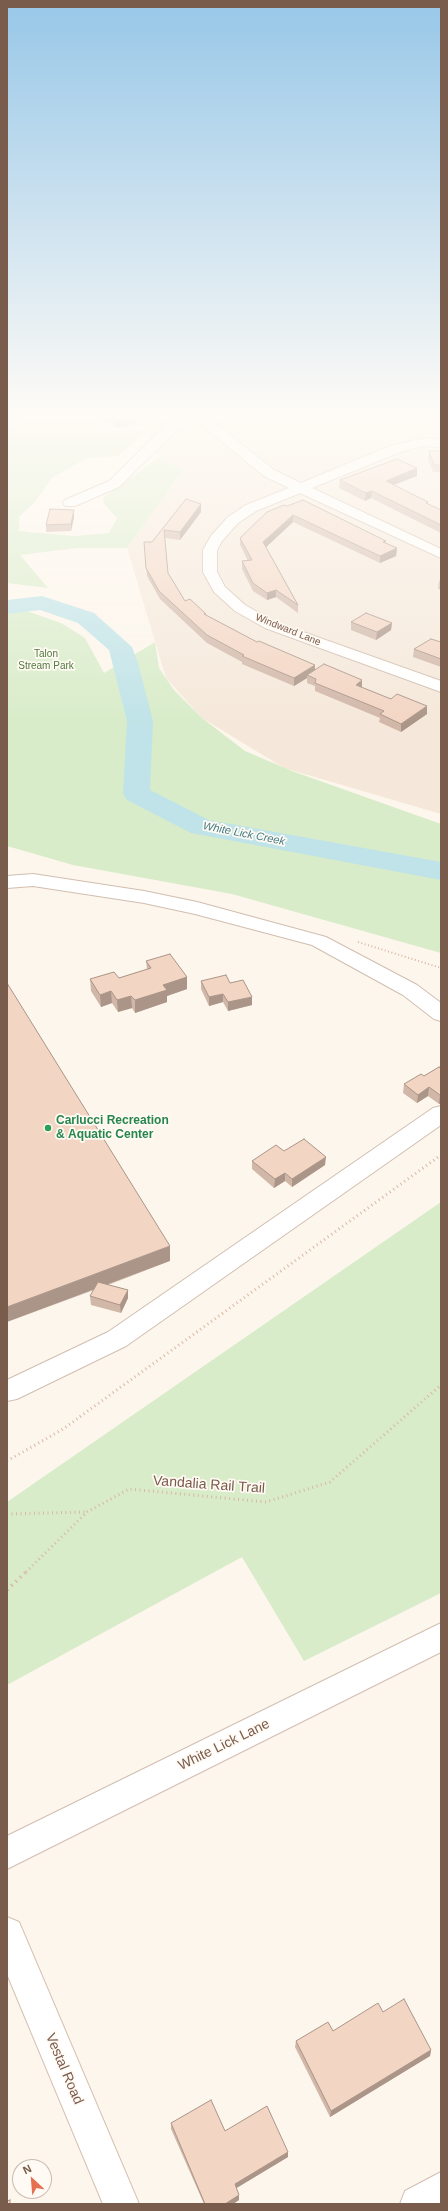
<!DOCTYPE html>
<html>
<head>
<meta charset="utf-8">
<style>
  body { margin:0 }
  #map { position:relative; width:448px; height:2211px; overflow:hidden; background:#fdf6ec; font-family:Arial,sans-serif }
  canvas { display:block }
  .frame { position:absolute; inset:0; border:8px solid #7a5c4d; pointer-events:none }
  .north { position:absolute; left:12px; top:2159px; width:40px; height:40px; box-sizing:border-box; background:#fffaf3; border:1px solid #cabbb1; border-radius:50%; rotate:334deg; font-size:11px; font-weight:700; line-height:16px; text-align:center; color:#7a5c4d }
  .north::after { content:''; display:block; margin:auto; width:14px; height:18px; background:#e76f51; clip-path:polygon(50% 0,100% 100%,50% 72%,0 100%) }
</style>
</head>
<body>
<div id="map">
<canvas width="448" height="2211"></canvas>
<div class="frame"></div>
<div class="north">N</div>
</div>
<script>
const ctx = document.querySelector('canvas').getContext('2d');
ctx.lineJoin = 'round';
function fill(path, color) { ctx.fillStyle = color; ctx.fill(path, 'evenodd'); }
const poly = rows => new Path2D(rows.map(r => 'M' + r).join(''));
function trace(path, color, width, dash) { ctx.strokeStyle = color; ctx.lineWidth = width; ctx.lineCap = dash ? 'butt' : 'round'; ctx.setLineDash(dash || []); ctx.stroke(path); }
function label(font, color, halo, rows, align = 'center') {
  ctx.font = font + ' Arial,sans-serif'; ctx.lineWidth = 3.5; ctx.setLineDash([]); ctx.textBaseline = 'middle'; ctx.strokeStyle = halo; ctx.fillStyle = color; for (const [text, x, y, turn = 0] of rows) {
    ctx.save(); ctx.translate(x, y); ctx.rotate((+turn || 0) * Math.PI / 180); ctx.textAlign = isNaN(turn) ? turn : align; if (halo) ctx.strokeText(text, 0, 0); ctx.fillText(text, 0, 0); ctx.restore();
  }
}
const residential = poly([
  [92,418,441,418,441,814,284,768,202,718,166,678,127,548,183,470,158,458,144,426,116,428,94,422]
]);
const green = poly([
  [37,418,92,418,94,422,115,431,150,429,118,456,87,458,52,478,34,503,19,517,19,531,74,536,109,533,117,518,104,504,103,498,158,458,183,470,127,548,77,548,20,555,48,588,7,583,7,428],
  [21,609,61,623,85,638,104,673,155,642,159,668,174,690,202,718,245,751,292,771,441,824,441,953,232,894,73,865,7,846,7,611],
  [441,1202,441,1593,304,1661,242,1557,7,1685,7,1502]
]);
const river = poly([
  [42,596,94,613,132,647,138,663,153,721,150,790,209,820,441,862,441,880,191,833,127,800,123,794,127,721,109,650,78,623,40,610,7,614,7,600,42,596]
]);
const pathFar2 = poly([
  [358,942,441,968]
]);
const pathFar1 = poly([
  [7,1461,63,1429,441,1155],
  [7,1514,86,1512],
  [26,1572,87,1512,129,1489,266,1502,330,1482,441,1385]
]);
const path = poly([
  [7,1590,27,1571]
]);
const street = poly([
  [185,418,209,418,274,470,301,483,390,446,423,438,441,439,441,447,423,446,400,452,312,488,441,549,441,558,300,493,256,511,238,523,222,541,217,550,217,572,225,587,245,605,275,622,441,681,441,692,265,628,235,611,214,592,203,572,203,550,211,536,228,517,246,505,289,488,264,476,198,422,178,429,119,487,75,506,65,506,63,503,65,500,109,481,168,423,185,418],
  [33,874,144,891,197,902,326,937,417,985,441,1003,441,1021,434,1019,403,995,312,945,195,914,144,903,33,886,7,888,7,876,33,874],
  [441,1106,441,1125,126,1346,17,1399,7,1401,7,1380,108,1332,433,1108,441,1106],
  [441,1623,441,1652,7,1869,7,1836,441,1623],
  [441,2172,441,2204,400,2204,405,2191,441,2172]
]);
const secondary = poly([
  [7,1917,19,1922,139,2204,103,2204,7,1974,7,1917]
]);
const wall = poly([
  [104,418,135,418,136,424,116,428],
  [429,451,441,451,441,472,433,472,428,459],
  [417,468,417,476,394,485,428,502,428,504,441,510,441,533,371,498,365,501,339,488,340,480],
  [186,499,201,512,180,540,165,538,168,573,185,601,206,615,257,642,315,670,362,680,362,687,427,714,401,732,379,722,380,718,315,691,315,686,307,683,307,678,294,686,242,664,242,662,207,643,160,599,147,576,144,542,152,542],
  [287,506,386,541,386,543,397,548,396,556,380,563,293,522,266,547,298,605,298,613,276,597,267,600,253,591,242,569,242,561,248,561,240,545,240,538],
  [74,510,74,517,71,531,46,532,46,525],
  [441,580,441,590,438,589,439,581],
  [351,622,392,623,391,630,376,640,351,630],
  [441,642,441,667,413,657,414,649],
  [146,961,187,977,187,989,167,996,167,1002,135,1013,132,1008,118,1012,112,1003,101,1007,91,991,90,979,119,978,147,969],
  [201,981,230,983,252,1005,228,1011,223,1002,209,1006,201,989],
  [439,1067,441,1103,439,1104,428,1096,417,1103,403,1093,404,1084,424,1076],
  [284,1151,325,1165,292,1187,285,1181,274,1188,252,1169,252,1161],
  [170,1261,108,1285,128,1290,128,1298,121,1313,91,1305,90,1296,94,1290,7,1322],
  [383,2012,431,2050,430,2056,330,2117,295,2047,296,2041,333,2031],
  [171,2123,225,2131,288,2157,236,2188,239,2200,233,2204,204,2204,171,2129]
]);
const shadedWall = poly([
  [129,418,135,418,136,424,116,428,115,421],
  [417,468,417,476,385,488,386,481],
  [372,491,371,498,365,501,366,493],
  [201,504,201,512,180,540,180,532],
  [74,510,74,517,71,531,71,524],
  [293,515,293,522,263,550,263,542],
  [397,548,396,556,380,563,380,556],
  [276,590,276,597,267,600,267,593],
  [392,623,391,630,376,640,377,632],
  [315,665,315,673,307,675,307,678,294,686,294,678],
  [362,680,362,688,356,685],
  [427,706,427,714,401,732,401,724],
  [187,977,187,989,167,996,167,1002,135,1013,135,1000,163,985],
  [111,991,112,1003,101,1007,100,995],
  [223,994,223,1002,209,1006,209,997],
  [131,996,132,1008,118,1012,117,1000],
  [252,997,252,1005,228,1011,228,1002],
  [429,1087,428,1096,417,1103,418,1095],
  [440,1095,441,1095,441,1103,439,1104],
  [326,1157,325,1165,292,1187,292,1179],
  [285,1173,285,1181,274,1188,275,1179],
  [170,1246,170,1261,7,1322,7,1307],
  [128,1290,128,1298,121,1313,120,1305],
  [431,2050,430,2056,330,2117,331,2111],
  [288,2152,288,2157,235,2189,235,2184],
  [239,2195,239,2200,233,2204,225,2204]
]);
const building = poly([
  [112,418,129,418,115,421,112,418],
  [429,451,441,451,441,465,434,465,429,451],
  [397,459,417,468,386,481,428,502,426,503,441,510,441,525,372,491,366,493,340,480,397,459],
  [186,499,201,504,180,532,164,530,168,573,185,601,190,599,206,614,204,614,257,642,259,641,315,665,294,678,242,656,244,655,207,635,159,591,146,568,144,542,152,542,186,499],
  [303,500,386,541,383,542,397,548,380,556,293,515,263,542,298,605,276,590,267,593,253,583,242,561,252,560,240,538,267,512,284,505,287,506,303,500],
  [50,509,74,510,71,524,46,525,50,509],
  [366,613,392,623,377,632,351,622,366,613],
  [431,639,441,642,441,659,414,649,431,639],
  [324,664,362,680,356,685,391,699,397,694,427,706,401,724,380,714,384,711,315,683,316,679,307,675,324,664],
  [170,954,187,977,163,985,167,990,135,1000,131,996,117,1000,111,991,100,995,90,979,114,972,119,978,151,968,146,961,170,954],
  [226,975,230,983,243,980,252,997,228,1002,223,994,209,997,201,981,226,975],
  [7,983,170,1246,7,1307,7,983],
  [439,1067,441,1068,441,1095,440,1095,429,1087,418,1095,404,1084,421,1074,424,1076,439,1067],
  [304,1139,326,1157,292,1179,285,1173,275,1179,252,1161,276,1145,284,1151,304,1139],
  [98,1282,128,1290,120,1305,90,1296,98,1282],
  [404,1999,431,2050,331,2111,296,2041,328,2022,333,2031,378,2003,383,2012,404,1999],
  [211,2100,225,2131,267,2106,288,2152,235,2184,239,2195,225,2204,205,2204,171,2123,211,2100],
  [10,2200,10,2204,7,2204,7,2201,10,2200]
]);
const markers = [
  [48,1128,4,"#2e9e5b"]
];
const farStreetnames = [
  ["Windward Lane",288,630,22]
];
const farParknames = [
  ["Talon",46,654],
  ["Stream Park",46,666]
];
const farWaternames = [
  ["White Lick Creek",244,834,11]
];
const leisureNames = [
  ["Carlucci Recreation",56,1121],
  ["& Aquatic Center",56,1135]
];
const nearStreetnames = [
  ["Vandalia Rail Trail",209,1485,4],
  ["White Lick Lane",224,1745,-26],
  ["Vestal Road",64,2069,67]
];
fill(residential, '#f5e8da');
fill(green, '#d8ecc9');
fill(river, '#bfe3e8');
trace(street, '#d1beb0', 2);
trace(secondary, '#d6c0b0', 2);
trace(pathFar2, '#d9b8a5', 2, [1, 2.5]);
trace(pathFar1, '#d9b8a5', 3, [1, 3.5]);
trace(path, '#d9b8a5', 3.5, [1.5, 4.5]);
fill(street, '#fff');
fill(secondary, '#fff');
fill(wall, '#d1b7a8');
fill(shadedWall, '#aa9588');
fill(building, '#f3d5c3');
trace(building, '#aa9588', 1);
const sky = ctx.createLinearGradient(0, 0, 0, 727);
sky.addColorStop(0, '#97c7e8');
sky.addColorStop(0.57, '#fefbf6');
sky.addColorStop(1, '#fefbf600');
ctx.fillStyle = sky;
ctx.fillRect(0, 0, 448, 727);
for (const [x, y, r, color] of markers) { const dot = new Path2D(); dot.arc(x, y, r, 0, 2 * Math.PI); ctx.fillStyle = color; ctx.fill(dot); trace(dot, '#fffaf3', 1.5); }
label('10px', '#7a5c4d', '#fffaf3', farStreetnames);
label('10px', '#537a41', '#fffaf3', farParknames);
label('italic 11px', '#437c86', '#fffaf3', farWaternames);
label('bold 12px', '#27864d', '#fffaf3', leisureNames, 'left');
label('14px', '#7a5c4d', '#fffaf3', nearStreetnames);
</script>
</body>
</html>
